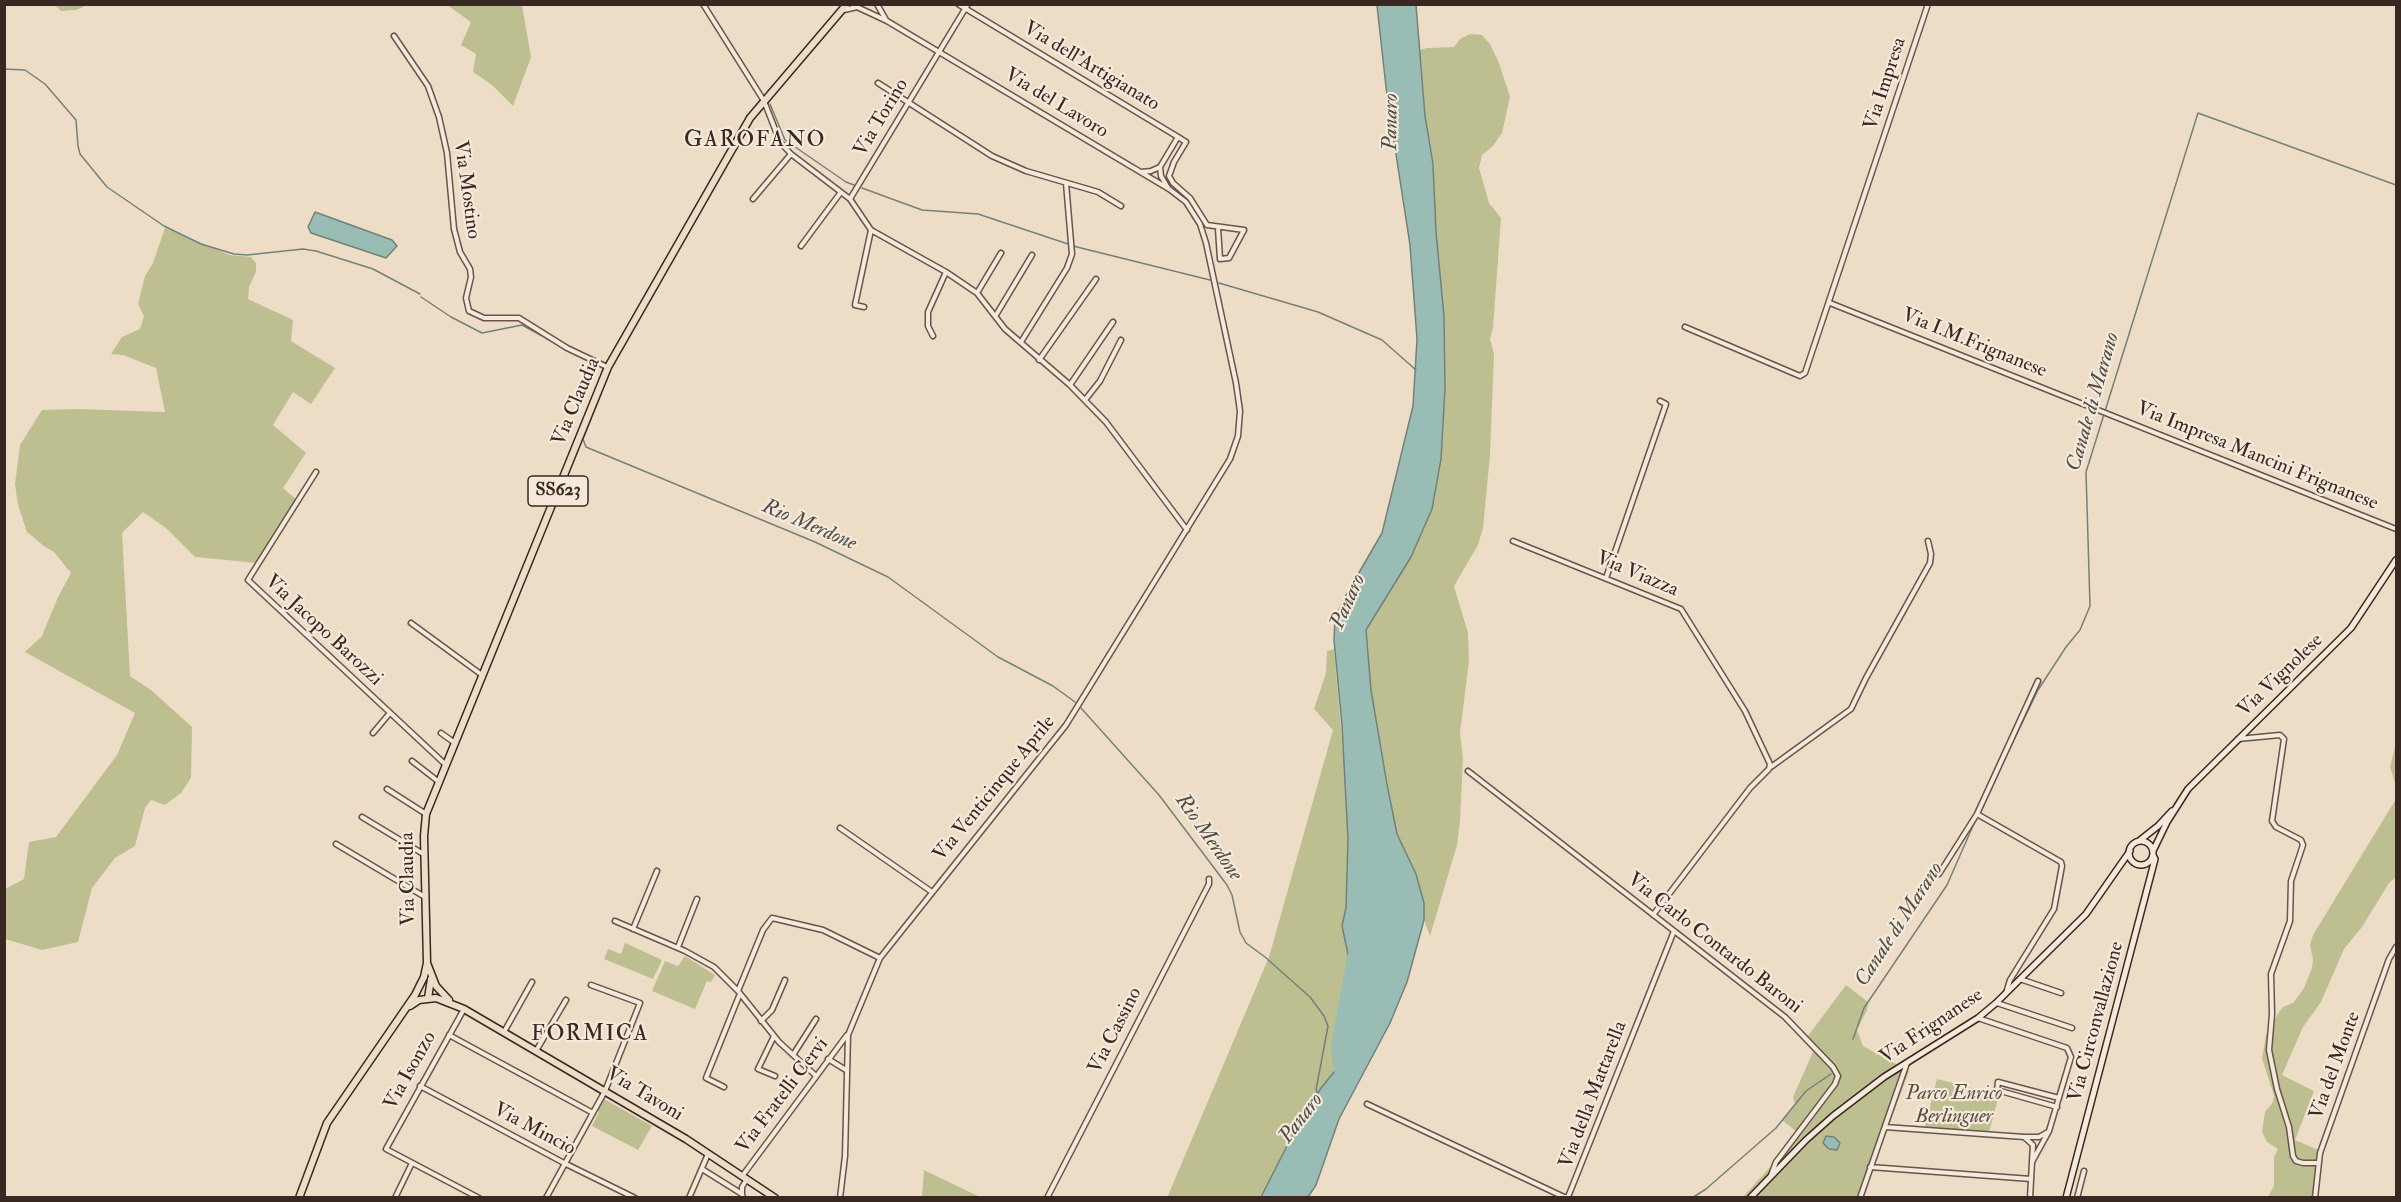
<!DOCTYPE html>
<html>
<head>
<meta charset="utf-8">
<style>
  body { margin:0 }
  #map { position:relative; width:2401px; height:1202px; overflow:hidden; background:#eeddc6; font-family:"IM FELL Double Pica",serif }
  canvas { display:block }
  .frame { position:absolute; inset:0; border:6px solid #382821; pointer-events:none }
</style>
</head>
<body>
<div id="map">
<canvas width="2401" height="1202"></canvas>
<div class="frame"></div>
</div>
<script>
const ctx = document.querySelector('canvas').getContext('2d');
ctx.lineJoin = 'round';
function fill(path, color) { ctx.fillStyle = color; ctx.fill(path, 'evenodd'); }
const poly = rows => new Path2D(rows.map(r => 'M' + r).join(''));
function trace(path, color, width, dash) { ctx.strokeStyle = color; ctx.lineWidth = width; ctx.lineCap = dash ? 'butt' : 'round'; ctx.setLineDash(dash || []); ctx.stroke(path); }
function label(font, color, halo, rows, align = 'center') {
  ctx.font = font + ' "IM FELL Double Pica",serif'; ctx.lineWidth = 4.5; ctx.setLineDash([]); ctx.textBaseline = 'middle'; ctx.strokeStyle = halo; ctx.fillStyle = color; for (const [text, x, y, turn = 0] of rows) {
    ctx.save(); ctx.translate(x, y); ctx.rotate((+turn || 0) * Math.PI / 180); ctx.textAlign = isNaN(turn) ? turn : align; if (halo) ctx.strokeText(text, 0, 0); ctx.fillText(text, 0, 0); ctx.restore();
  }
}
const green = poly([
  [55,5,88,5,76,10,61,11],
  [447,5,522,5,531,57,513,106,492,85,473,72,476,54,461,45,471,22],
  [1470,34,1482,35,1490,44,1499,63,1510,97,1502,133,1493,146,1482,155,1479,168,1489,203,1501,218,1493,328,1490,339,1494,354,1490,455,1483,528,1478,545,1454,586,1468,633,1469,661,1460,733,1463,758,1460,821,1457,845,1430,936,1424,920,1424,903,1416,874,1397,834,1371,690,1366,630,1411,557,1432,509,1441,459,1445,388,1444,316,1436,232,1433,164,1425,116,1420,50,1427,48,1454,47,1460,39],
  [165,228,230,255,251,257,256,263,256,272,249,287,248,299,293,320,291,341,335,368,311,404,293,392,273,425,306,453,283,488,298,501,257,563,195,557,166,528,143,512,122,533,130,676,151,690,192,727,191,778,181,793,165,805,151,800,145,808,135,846,115,858,92,888,78,942,42,950,5,939,5,889,24,879,29,842,56,837,117,755,135,713,25,652,42,636,58,597,71,573,54,552,45,547,27,532,18,505,15,484,20,445,42,410,77,409,165,412,156,368,123,355,111,354,122,337,140,329,144,316,138,304,145,276,153,263],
  [1334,649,1348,808,1347,877,1346,908,1342,926,1352,973,1335,1048,1339,1066,1321,1088,1290,1140,1261,1197,1167,1198,1269,957,1333,730,1314,709,1326,673,1327,651],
  [2396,743,2396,786,2390,767],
  [2396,799,2396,877,2389,883,2362,927,2344,949,2321,1002,2303,1027,2282,1075,2314,1091,2295,1140,2323,1152,2318,1197,2268,1197,2274,1186,2274,1157,2278,1149,2267,1142,2262,1132,2265,1112,2273,1102,2274,1096,2262,1058,2266,1035,2279,1012,2283,1007,2293,1003,2304,988,2312,968,2313,960,2310,945,2313,935],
  [625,943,662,960,653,979,604,959,608,949,621,954],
  [685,956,715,975,711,982,707,981,695,1009,652,991,665,961,678,966],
  [1846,985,1868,1002,1867,1010,1857,1030,1863,1046,1909,1071,1862,1197,1742,1198,1773,1164,1797,1132,1782,1120,1795,1104,1793,1097,1813,1052,1805,1040],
  [1937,1079,1999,1095,1989,1132,1925,1127],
  [604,1099,652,1126,638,1150,592,1126,599,1112,597,1110],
  [924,1170,980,1197,922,1197]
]);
const water = poly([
  [1377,5,1416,5,1425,116,1433,164,1436,232,1444,316,1445,388,1441,459,1432,509,1411,557,1366,630,1371,690,1387,784,1397,834,1416,874,1424,903,1424,920,1407,982,1390,1023,1339,1119,1316,1185,1308,1197,1261,1197,1290,1140,1321,1088,1339,1066,1335,1048,1352,973,1342,926,1346,908,1348,839,1342,725,1334,640,1335,618,1346,595,1382,533,1413,406,1417,339,1410,245,1387,96,1377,5],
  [315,212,392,240,397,246,386,258,311,233,308,227,315,212],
  [1826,1136,1834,1137,1840,1143,1837,1150,1829,1149,1823,1143,1826,1136]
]);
const stream = poly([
  [4,69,25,70,45,84,76,120,78,146,80,154,107,187,164,226,201,244,234,254,247,255,303,249,316,251,373,269,420,294],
  [770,104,785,140,846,182,854,185],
  [862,188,922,210,978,214,1077,247,1210,280],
  [1219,283,1318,312,1382,340,1416,370],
  [421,297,451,317,482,333,522,325,557,344],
  [580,356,605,368],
  [610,371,583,439,586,447,815,542,888,577,998,657,1053,686,1075,702],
  [1081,708,1159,795,1227,885,1232,895,1240,932,1246,943,1265,957,1310,997,1324,1016,1328,1026,1316,1090,1318,1094],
  [1992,785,2038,690,2066,647,2080,630,2090,606,2086,472,2198,113,2396,185],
  [1853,1039,1864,1008,1947,885,1976,819],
  [1692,1198,1706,1189,1776,1128,1806,1091,1831,1074]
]);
const river = poly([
  [1340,1079,1335,1048,1352,956]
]);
const minor = poly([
  [703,4,764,101,780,142,791,154,850,199,871,230,946,272,977,293,1005,329,1070,385,1106,422,1187,530],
  [877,4,886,20],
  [958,4,1178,137,1160,167,1151,171,1141,172],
  [394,36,428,86,439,117,447,153,454,229,460,252,470,269,471,277,466,298,469,311,484,318,519,318,567,348,607,367],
  [878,83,992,156,1026,171,1098,192,1121,206],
  [1178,137,1186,142,1174,162,1169,176,1173,183,1190,198,1207,225,1244,230,1229,258,1220,259,1218,228],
  [1160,167,1161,176,1168,188],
  [753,199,791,154],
  [850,199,968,4],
  [801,246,841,192],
  [977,293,1001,253],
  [1830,303,2396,529],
  [864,307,855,305,871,230],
  [996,315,1032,255],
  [1685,327,1800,376,1805,373,1928,4],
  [933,336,928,326,928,312,946,272],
  [1021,342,1067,268,1072,254,1066,183],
  [1039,360,1096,279],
  [1070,385,1113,322],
  [1085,400,1100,381,1121,340],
  [316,472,248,580,446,765],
  [1513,541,1681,609,1745,711,1770,764,1769,769,1750,788,1653,915],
  [1606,578,1666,404,1660,401],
  [411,623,482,675],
  [373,733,389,714],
  [441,733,455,743],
  [2238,739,2280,735,2284,739,2272,821,2276,827,2301,840,2303,845,2291,881,2290,921,2271,974,2272,1014,2269,1050,2277,1089,2289,1127,2293,1156,2296,1161,2303,1163,2318,1163],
  [412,761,439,782],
  [1771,767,1851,709,1866,678,1930,563,1931,554,1928,541],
  [1468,771,1785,1017,1833,1067,1838,1076,1835,1084,1776,1162,1771,1175],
  [387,789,426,814],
  [1977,814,2061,862,2062,866,2054,909,2010,980,2006,993],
  [362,817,425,855],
  [840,828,932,892],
  [336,844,425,897],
  [1939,874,1977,814,2038,681],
  [615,921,685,951,714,967,738,991,779,1042,815,1075],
  [633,929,657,871],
  [678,947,697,899],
  [2020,979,2061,993],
  [738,991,763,930,772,918,823,930,880,958],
  [1997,1003,2072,1028],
  [464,1009,386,1149,479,1198],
  [1978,1018,2067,1048,2071,1057,2049,1131,2032,1162,2030,1198],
  [761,1021,772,1010,785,980],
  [504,1032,532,982],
  [449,1035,593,1113],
  [774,1036,758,1069,775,1076],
  [536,1051,566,1000],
  [793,1055,816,1019],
  [828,1059,846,1070],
  [420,1086,564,1163,635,1198],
  [724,1087,706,1078,739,996],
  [1367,1104,1564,1197,1568,1197,1674,931],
  [2057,1107,1997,1090,1998,1082,2059,1098],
  [1885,1127,2024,1137,2039,1137,2048,1132],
  [2024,1137,2033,1145,2032,1161],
  [1870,1167,2031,1179],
  [702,1169,742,1194,743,1198],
  [743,1175,847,1035],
  [742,1193,742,1187,747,1179],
  [395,1198,412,1163],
  [546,1198,605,1091,640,1003,591,985],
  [689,1198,708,1154],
  [840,1198,845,1156,848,1035,880,958,1066,725,1230,459,1238,436,1240,411,1236,383,1206,243,1200,224,1186,202,1169,189,887,21,857,7,844,10],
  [1047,1198,1209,884,1209,879],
  [1860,1198,1907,1063],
  [2077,1198,2084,1171],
  [2315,1198,2320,1153,2389,959,2396,947]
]);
const secondary = poly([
  [2139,841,2158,826,2172,811],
  '2129 853a12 12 0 1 1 24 0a12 12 0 1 1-24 0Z',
  [2153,851,2167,822,2188,789,2351,628,2396,560],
  [1750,1198,1806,1140,1833,1116,1884,1077,1978,1018,1996,1003,2086,914,2130,851],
  [2066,1198,2155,859,2153,855]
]);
const primary = poly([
  [427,963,436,986,449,1000],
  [428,998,431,979],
  [410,1006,419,1000,436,998,464,1009,686,1139,775,1198],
  [299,1198,327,1123,415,995,424,977,427,963,424,836,426,814,608,367,750,118,847,4]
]);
const shields = [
  [558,491,60]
];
const shieldNames = [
  ["SS623",558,491]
];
const streetNames = [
  ["Via dell'Artigianato",1091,67,31],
  ["Via Impresa",1886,84,-72],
  ["Via del Lavoro",1056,104,31],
  ["Via Torino",882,118,-59],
  ["Via Mostino",466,190,82],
  ["Via I.M.Frignanese",1974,344,22],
  ["Via Claudia",577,402,-67],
  ["Via Impresa Mancini Frignanese",2257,457,22],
  ["Via Viazza",1637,575,23],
  ["Via Jacopo Barozzi",323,631,43],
  ["Via Vignolese",2281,676,-44],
  ["Via Venticinque Aprile",995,789,-51],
  ["Via Claudia",409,879,-91],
  ["Via Carlo Contardo Baroni",1714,944,38],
  ["Via Circonvallazione",2097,1022,-75],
  ["Via Frignanese",1932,1027,-34],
  ["Via Cassino",1116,1031,-63],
  ["Via del Monte",2336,1066,-70],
  ["Via Isonzo",411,1071,-61],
  ["Via Tavoni",644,1095,31],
  ["Via della Mattarella",1594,1095,-69],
  ["Via Fratelli Cervi",783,1096,-53],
  ["Via Mincio",534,1130,28]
];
const parkNames = [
  ["Parco Enrico",1954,1095],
  ["Berlinguer",1954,1118]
];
const waterNames = [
  ["Panaro",1392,122,-89],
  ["Canale di Marano",2094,402,-74],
  ["Rio Merdone",809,526,23],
  ["Panaro",1349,602,-66],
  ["Rio Merdone",1208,838,55],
  ["Canale di Marano",1900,925,-57],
  ["Panaro",1302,1119,-52]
];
const quarterNames = [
  ["GAROFANO",755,141],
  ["FORMICA",590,1035]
];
fill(green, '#bebf91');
fill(water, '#99bcb5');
trace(water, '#72817a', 1.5);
trace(stream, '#72817a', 1.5);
trace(river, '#99bcb5', 9);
trace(minor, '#66554a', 7);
trace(secondary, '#382821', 8);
trace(primary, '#382821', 9);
trace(minor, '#f4e9da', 4);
trace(secondary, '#f4e9da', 5);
trace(primary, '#eeddc6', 6);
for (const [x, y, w] of shields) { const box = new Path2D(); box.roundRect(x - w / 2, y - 15, w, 30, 4.5); ctx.fillStyle = '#f4e9da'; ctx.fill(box); trace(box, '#382821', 1.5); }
label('bold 18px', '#382821', null, shieldNames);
label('20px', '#382821', '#f4e9da', streetNames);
label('italic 20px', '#5a4e3d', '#f4e9da', parkNames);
label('italic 21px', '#504d46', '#f4e9da', waterNames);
ctx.letterSpacing = '1.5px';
label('22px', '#382821', '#f4e9da', quarterNames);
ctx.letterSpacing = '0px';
</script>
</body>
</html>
